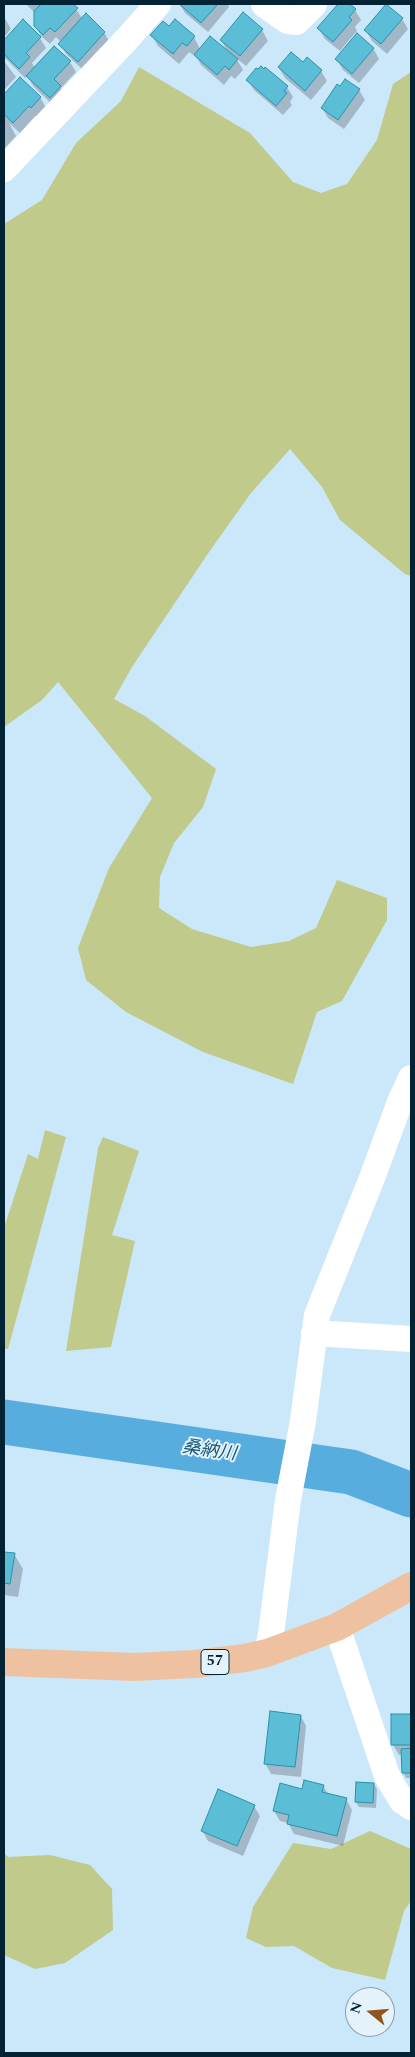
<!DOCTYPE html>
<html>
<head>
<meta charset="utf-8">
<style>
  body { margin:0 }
  #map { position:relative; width:415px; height:2057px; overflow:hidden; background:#cbe7fa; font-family:Spectral,serif }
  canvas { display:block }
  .frame { position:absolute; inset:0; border:5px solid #032233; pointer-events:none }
  .north { position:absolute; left:345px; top:1987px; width:50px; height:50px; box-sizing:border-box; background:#e4f2fc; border:1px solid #8a9fac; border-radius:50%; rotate:287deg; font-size:14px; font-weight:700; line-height:20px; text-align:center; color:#032233 }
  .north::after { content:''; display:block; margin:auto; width:18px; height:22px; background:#93531d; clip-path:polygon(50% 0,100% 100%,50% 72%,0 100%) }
</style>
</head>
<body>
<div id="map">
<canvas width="415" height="2057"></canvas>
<div class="frame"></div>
<div class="north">N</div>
</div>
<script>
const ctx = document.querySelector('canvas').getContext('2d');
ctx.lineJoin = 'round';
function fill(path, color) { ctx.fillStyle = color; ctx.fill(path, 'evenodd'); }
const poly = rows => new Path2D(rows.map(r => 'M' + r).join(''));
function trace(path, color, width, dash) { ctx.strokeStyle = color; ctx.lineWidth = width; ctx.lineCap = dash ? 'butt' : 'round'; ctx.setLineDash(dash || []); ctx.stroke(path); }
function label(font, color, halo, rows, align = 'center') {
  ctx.font = font + ' Spectral,"Noto Sans JP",serif'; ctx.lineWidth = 4; ctx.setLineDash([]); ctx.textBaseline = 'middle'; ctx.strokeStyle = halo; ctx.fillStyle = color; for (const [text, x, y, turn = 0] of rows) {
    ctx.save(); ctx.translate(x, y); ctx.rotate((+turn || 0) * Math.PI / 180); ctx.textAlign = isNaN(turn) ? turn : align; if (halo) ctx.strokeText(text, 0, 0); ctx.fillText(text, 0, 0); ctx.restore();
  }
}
const green = poly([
  [139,67,250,133,293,182,321,193,347,184,377,140,393,84,411,72,411,576,405,574,340,520,322,487,290,449,251,493,209,552,132,667,114,699,145,716,216,769,203,807,174,843,160,877,159,908,192,929,251,947,289,941,316,928,337,880,387,898,387,920,342,1001,317,1012,293,1084,203,1052,126,1012,86,980,78,948,109,868,152,798,58,682,42,700,4,727,4,224,42,200,76,143,121,101],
  [45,1130,66,1137,8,1349,4,1349,4,1228,28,1154,38,1159],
  [103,1137,139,1151,112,1235,135,1241,111,1347,66,1351,98,1148],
  [370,1831,411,1849,411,1901,404,1911,385,1980,332,1968,294,1946,266,1947,246,1938,253,1907,293,1843,331,1849],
  [4,1853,8,1857,50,1855,90,1865,112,1889,113,1930,65,1963,35,1969,4,1955]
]);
const shadow = poly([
  [26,4,72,4,83,19,104,32,110,43,84,71,66,54,60,44,61,42,56,37,50,44,41,36,35,26,35,13],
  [180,4,228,4,229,7,208,32,185,13],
  [340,4,348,4,355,10,361,20,355,27,357,31,340,51,325,39,319,29],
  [243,14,262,30,268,41,246,66,236,58,243,70,235,79,231,76,224,85,201,65,195,54,193,55,189,52,179,64,158,46,152,36,169,27,194,37,200,49,228,52,221,40],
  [4,17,11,29,4,37],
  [402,19,408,29,387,54,372,41,366,31],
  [23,21,40,38,46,48,32,63,35,68,70,62,76,72,61,88,66,97,56,108,34,87,27,76,25,78,4,57,4,42],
  [373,48,379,59,359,83,343,70,337,60],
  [4,61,16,77,4,90],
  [303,64,321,71,327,81,311,100,285,78,279,68],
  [266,69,287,87,293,97,290,102,292,105,283,115,254,90,248,80],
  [20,79,40,97,46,108,37,117,35,116,20,133,9,123,16,136,4,149,4,96],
  [359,90,365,100,344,129,328,118,322,108],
  [4,1553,14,1554,23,1569,18,1597,4,1595],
  [392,1715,411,1715,411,1778,406,1778,403,1773,402,1755,399,1755,393,1745],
  [301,1716,306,1726,301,1777,271,1774,265,1763],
  [374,1784,377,1789,376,1808,359,1807,356,1802],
  [323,1786,329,1795,346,1799,352,1810,343,1846,294,1834,288,1823,280,1821,274,1811,302,1790],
  [254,1806,260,1816,243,1856,208,1841,202,1830]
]);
const river = poly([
  [4,1422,351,1472,411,1495]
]);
const building = poly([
  [41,4,73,4,78,8,55,32,50,28,43,35,34,26,34,11,41,4],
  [179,4,218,4,201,23,179,4],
  [338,4,350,4,356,9,349,17,352,20,333,42,317,28,338,4],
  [386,4,403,18,381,44,364,30,386,4],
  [243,12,263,29,240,56,220,40,243,12],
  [86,13,105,32,78,62,58,44,86,13],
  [23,19,41,37,26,53,30,57,19,69,4,54,4,40,23,19],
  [175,19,195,36,187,46,182,43,173,54,150,35,163,21,169,26,175,19],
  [357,33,374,48,352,74,335,59,357,33],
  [210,36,238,59,229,70,225,66,217,75,194,55,210,36],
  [54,46,71,61,54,79,61,86,50,98,26,76,54,46],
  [291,52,303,62,307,57,322,70,305,91,278,67,291,52],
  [261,66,264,69,265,67,288,86,284,91,287,93,276,106,246,80,256,68,258,69,261,66],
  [20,77,41,97,31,108,29,106,13,123,4,114,4,94,20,77],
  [345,79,360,89,338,120,321,108,337,84,340,86,345,79],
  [4,1552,15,1553,10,1584,4,1583,4,1552],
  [270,1711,301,1715,295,1767,264,1764,270,1711],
  [391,1714,411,1714,411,1745,391,1745,391,1714],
  [411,1748,411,1773,402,1773,401,1749,411,1748],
  [304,1780,324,1785,322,1792,347,1798,337,1836,287,1824,289,1815,273,1811,280,1783,302,1789,304,1780],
  [356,1782,374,1783,373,1803,355,1802,356,1782],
  [218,1789,255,1805,237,1846,201,1831,218,1789]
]);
const street = poly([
  [4,169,127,39,158,4],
  [314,1333,411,1339],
  [337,1627,387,1776,402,1801,411,1807],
  [267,1653,271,1634,288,1500,303,1421,317,1315,372,1178,400,1102,411,1078]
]);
const secondary = poly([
  [265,4,288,20,296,21,313,4]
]);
const primary = poly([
  [4,1662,135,1667,194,1664,245,1658,267,1653,337,1627,411,1586]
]);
const shields = [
  [215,1662,28]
];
const shieldNames = [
  ["57",215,1662]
];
const waterNames = [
  ["桑納川",209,1452,8]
];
fill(green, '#bfca8b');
fill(shadow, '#0003');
trace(river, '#57adde', 45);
fill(building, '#5cbed6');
trace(building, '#2992a9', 1);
trace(street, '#fff', 26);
trace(secondary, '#fff', 28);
trace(primary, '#eec2a1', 28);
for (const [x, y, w] of shields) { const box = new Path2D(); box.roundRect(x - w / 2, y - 12.5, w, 25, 4); ctx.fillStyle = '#e4f2fc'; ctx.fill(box); trace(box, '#032233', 1); }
label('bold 15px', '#032233', null, shieldNames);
label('italic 18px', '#155778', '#e4f2fc', waterNames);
</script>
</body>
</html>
